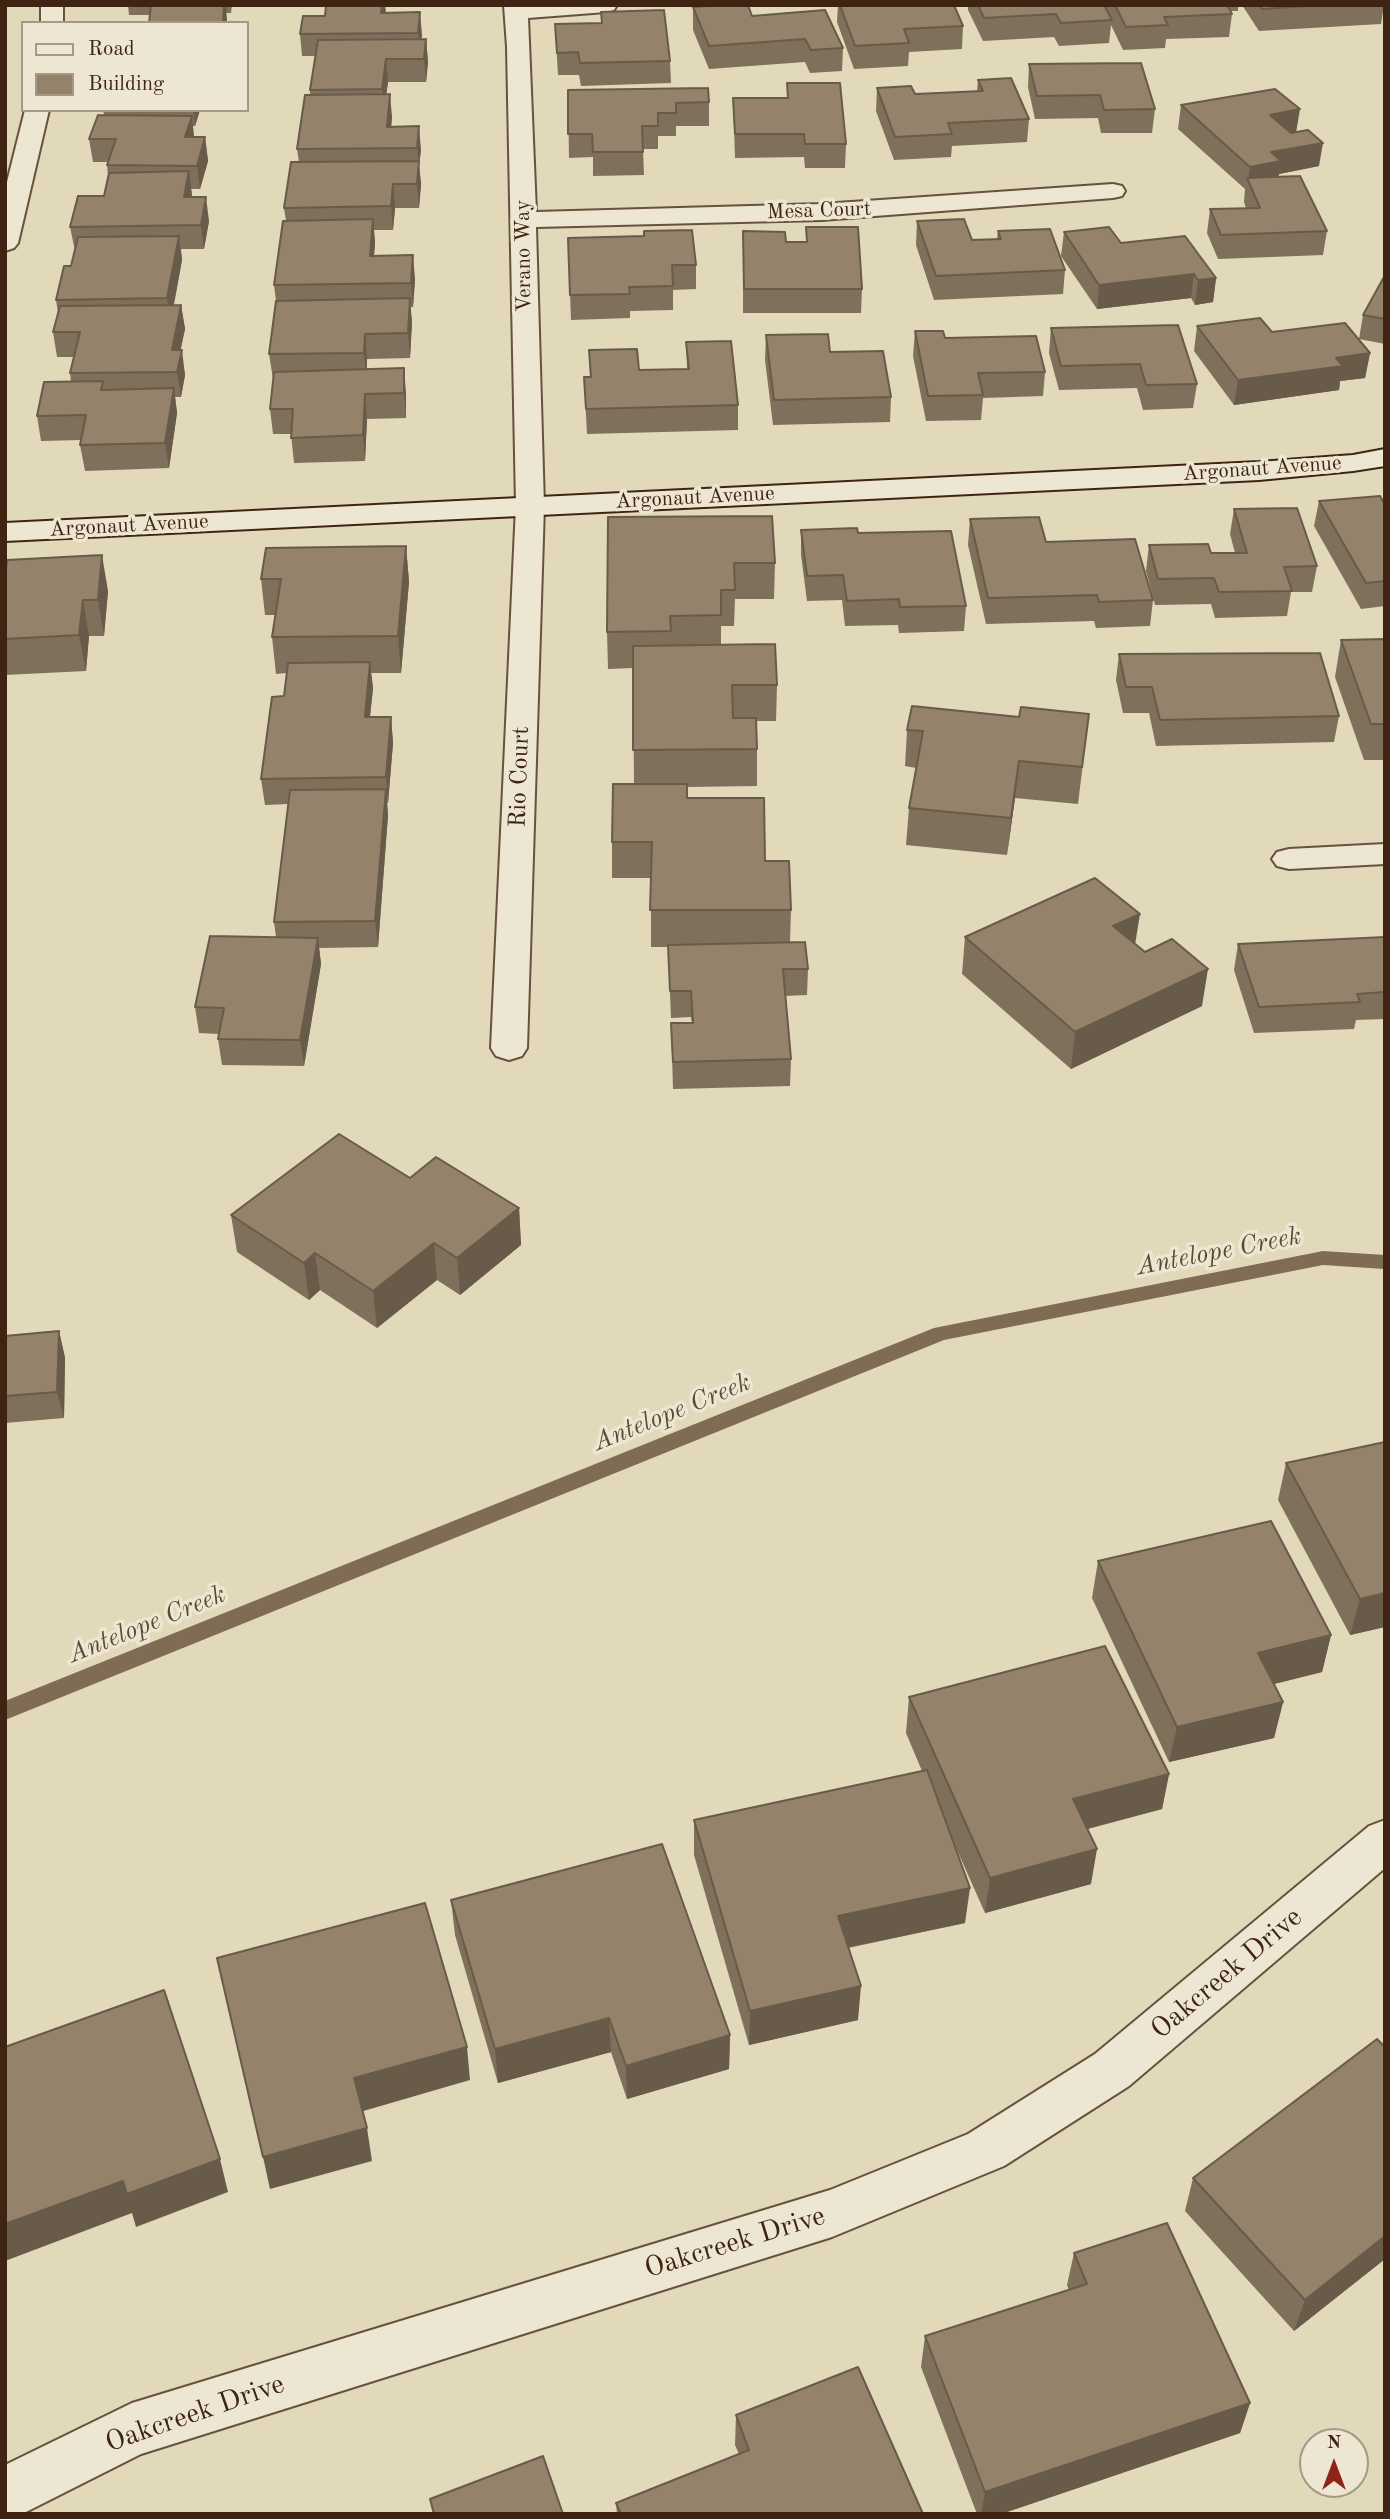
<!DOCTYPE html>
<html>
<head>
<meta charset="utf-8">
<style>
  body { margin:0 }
  #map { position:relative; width:1390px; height:2519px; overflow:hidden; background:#e2d8ba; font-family:"Old Standard TT",serif }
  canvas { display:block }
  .frame { position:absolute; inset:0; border:7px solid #402413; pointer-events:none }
  .legend { position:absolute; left:21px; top:21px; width:228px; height:91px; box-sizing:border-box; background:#ece6d2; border:2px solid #a79886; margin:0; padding:9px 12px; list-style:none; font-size:21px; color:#402413 }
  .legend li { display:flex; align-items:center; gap:14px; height:35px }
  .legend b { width:35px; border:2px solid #a79886 }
  .north { position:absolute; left:1299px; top:2428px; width:70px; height:70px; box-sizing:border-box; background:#ece6d2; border:2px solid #a79886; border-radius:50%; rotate:0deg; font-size:19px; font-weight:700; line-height:28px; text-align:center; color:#402413 }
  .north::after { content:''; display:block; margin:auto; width:24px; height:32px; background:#8f2418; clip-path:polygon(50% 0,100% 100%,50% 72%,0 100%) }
</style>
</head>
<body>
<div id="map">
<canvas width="1390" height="2519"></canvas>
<div class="frame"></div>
<ul class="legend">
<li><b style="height:9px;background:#ece6d2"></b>Road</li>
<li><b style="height:19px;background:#94826a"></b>Building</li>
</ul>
<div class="north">N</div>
</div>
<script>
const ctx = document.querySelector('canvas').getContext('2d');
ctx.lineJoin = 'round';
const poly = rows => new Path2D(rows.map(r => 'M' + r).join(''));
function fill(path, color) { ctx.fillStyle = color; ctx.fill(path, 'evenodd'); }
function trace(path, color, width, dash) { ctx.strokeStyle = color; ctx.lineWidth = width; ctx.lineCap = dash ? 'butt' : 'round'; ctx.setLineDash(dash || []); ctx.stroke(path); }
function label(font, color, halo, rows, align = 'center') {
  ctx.font = font + ' "Old Standard TT",serif'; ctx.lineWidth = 7; ctx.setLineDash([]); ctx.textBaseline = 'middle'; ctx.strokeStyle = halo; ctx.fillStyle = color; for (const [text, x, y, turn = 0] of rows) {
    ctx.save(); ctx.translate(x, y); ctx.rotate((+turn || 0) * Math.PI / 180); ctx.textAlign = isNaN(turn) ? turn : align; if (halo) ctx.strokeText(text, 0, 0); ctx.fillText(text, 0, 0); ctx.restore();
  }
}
const stream = poly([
  [1323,1251,1385,1255,1385,1269,1323,1265,944,1340,5,1720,5,1701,934,1328,1323,1251]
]);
const street = poly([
  [41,5,63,5,63,23,41,23,41,5],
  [504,5,617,5,614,10,606,12,528,18,536,212,822,204,1113,184,1122,186,1125,191,1122,196,1113,198,822,220,536,227,544,506,527,1048,522,1056,509,1060,496,1056,491,1048,516,506,507,47,504,5],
  [25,110,49,110,18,243,14,248,5,251,5,190,25,110],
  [1385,844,1385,864,1289,869,1277,866,1272,859,1277,852,1289,849,1385,844],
  [1385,1820,1385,1868,1129,2086,1004,2166,832,2237,141,2454,24,2513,5,2514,5,2465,132,2403,830,2190,968,2134,1095,2054,1369,1826,1385,1820]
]);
const secondary = poly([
  [1385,449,1385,466,1353,471,1259,480,5,541,5,523,1259,462,1353,455,1385,449]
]);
const wall = poly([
  [128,5,232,5,231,13,226,13,227,23,149,23,150,15,129,15],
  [312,5,385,5,386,13,422,35,421,39,426,39,428,62,426,82,388,82,386,94,392,117,391,127,421,150,419,165,421,184,419,208,395,208,393,230,374,230,375,243,374,256,415,279,413,307,410,307,412,322,410,358,367,359,367,369,406,393,406,418,367,419,365,461,294,463,291,434,273,434,270,409,273,379,269,354,276,301,274,285,286,221,284,208,299,162,297,149,310,95,310,90,315,56,302,56,300,34,325,16,326,6,312,6],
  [838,5,954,5,963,26,962,49,909,52,908,66,854,69,837,22],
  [968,5,1238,5,1238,11,1231,11,1232,14,1229,37,1166,39,1165,48,1123,50,1111,25,1109,43,1059,46,1054,37,983,41,968,10],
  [1242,5,1384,5,1381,24,1259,31],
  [693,7,752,16,843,48,842,71,810,73,805,62,709,69,693,30],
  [601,12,670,61,671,83,581,86,579,75,558,75,555,24,601,23],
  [1029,64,1155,109,1152,133,1101,133,1098,118,1035,119,1028,87],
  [978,80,1029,119,1027,142,952,146,951,157,894,160,876,111,877,88,915,94,977,91],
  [787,83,846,144,845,168,805,168,804,157,735,158,733,98,787,98],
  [568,90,709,102,709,126,676,126,676,136,658,136,658,149,643,149,644,175,593,176,593,157,569,158],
  [1181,105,1297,132,1319,166,1279,174,1278,177,1327,231,1323,255,1218,259,1207,233,1210,209,1246,208,1244,202,1245,189,1178,129],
  [103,110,200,110,195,126,193,126,194,137,205,137,208,161,200,189,191,189,192,197,209,221,204,249,181,249,182,260,174,305,181,305,185,329,180,350,185,375,181,397,175,397,177,413,169,468,85,471,80,445,81,440,41,441,37,416,71,382,70,373,74,357,57,357,53,332,58,313,56,300,71,266,75,251,70,227,104,196,108,176,107,165,107,162,93,162,89,139,104,115],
  [917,221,972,240,997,239,998,231,1065,270,1063,294,934,300,916,245],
  [806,227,862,289,861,313,743,313,743,231,786,242,806,242],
  [1064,232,1216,278,1213,302,1195,305,1191,298,1097,309,1061,256],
  [568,238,696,265,696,289,673,290,673,310,630,311,630,318,571,320],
  [1385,275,1385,344,1359,339,1363,315],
  [1197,326,1272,332,1370,353,1365,378,1340,381,1339,390,1234,405,1194,351],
  [1051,328,1197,384,1193,408,1143,410,1137,388,1059,390,1049,353],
  [915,331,945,338,1045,372,1043,396,983,398,981,420,926,421,913,356],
  [766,335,830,352,891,397,890,422,773,425,765,360],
  [686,342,738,405,738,430,587,434,584,377,590,377,589,350,639,370,687,369],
  [1319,501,1385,505,1385,606,1361,609,1314,526],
  [1234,509,1317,566,1312,592,1291,592,1287,616,1215,618,1211,604,1155,605,1146,571,1149,545,1211,553,1235,553,1230,534],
  [608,517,775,563,774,599,735,599,734,626,721,626,721,645,777,685,776,721,756,721,757,749,757,786,687,787,687,798,765,861,791,910,790,942,808,969,807,995,785,996,791,1059,790,1086,673,1089,671,1023,692,1023,691,1017,671,1018,668,947,651,947,651,878,612,878,612,842,634,784,633,668,608,669,607,632],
  [970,519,1046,542,1153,600,1150,626,1096,628,1094,621,986,624,968,545],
  [801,530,858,533,966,606,964,631,899,633,898,625,845,626,842,600,807,601,801,555],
  [406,546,409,582,401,673,371,673,373,688,370,717,391,717,393,743,388,803,387,803,388,815,378,947,319,948,321,964,304,1066,222,1065,218,1039,219,1034,199,1033,195,1007,276,937,274,922,288,804,265,805,261,779,284,696,287,673,276,674,272,637,275,615,265,615,261,579],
  [5,575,108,591,104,636,89,636,86,671,5,675],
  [1385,639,1385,760,1364,760,1335,677,1341,640],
  [1119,654,1339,716,1334,742,1156,746,1149,713,1123,713,1116,680],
  [1089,714,1078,804,1015,798,1007,855,906,845,909,808,916,768,905,766,907,730,1019,717],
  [965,937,1135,944,1202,1006,1071,1069,962,974],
  [1385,937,1385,1019,1356,1020,1354,1029,1254,1033,1234,970,1238,944],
  [410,1178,519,1208,521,1245,460,1295,437,1280,377,1328,320,1290,309,1300,237,1252,231,1215],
  [59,1331,65,1358,64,1418,5,1423,5,1336],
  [1385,1442,1385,1627,1350,1635,1278,1500,1286,1463],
  [1098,1561,1331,1635,1322,1672,1274,1684,1283,1702,1274,1738,1169,1762,1092,1598],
  [909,1697,1169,1774,1162,1809,1088,1829,1091,1884,985,1913,949,1832,965,1923,848,1948,858,2020,749,2045,694,1855,694,1820,922,1771,906,1733],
  [451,1900,730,2035,729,2069,627,2099,611,2052,498,2083,455,1935],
  [1193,2178,1385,2259,1294,2331,1185,2211],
  [1074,2253,1250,2403,1240,2433,1001,2514,977,2514,921,2367,925,2336,1069,2290,1067,2285],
  [736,2415,923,2514,617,2514,616,2503,739,2454,735,2445]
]);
const shadedWall = poly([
  [224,5,226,5,227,23,223,23],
  [382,5,385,5,386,16,383,35,381,13],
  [420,12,422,35,419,55,418,33],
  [426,39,428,62,426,82,424,59],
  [386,59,388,82,384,112,382,89],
  [390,94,392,117,389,150,387,127],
  [1300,109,1296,133,1266,138,1270,115],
  [193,110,200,110,195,126],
  [192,116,194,139,185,137],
  [419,126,421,150,419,165,421,184,419,208,417,184,419,167,417,148],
  [205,137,208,161,200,189,197,166],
  [1323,143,1319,166,1279,174,1277,184,1248,181,1250,167,1271,152],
  [189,171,192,195,187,221,184,197],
  [393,184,395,208,393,230,391,206],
  [206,197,209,221,204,249,201,225],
  [373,219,375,243,372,280,370,256],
  [179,236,182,260,170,323,167,298],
  [413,255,415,279,413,307,411,283],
  [1194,274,1191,298,1097,309,1099,285],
  [1216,278,1213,302,1195,305,1198,280],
  [410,298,412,322,410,358,408,333],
  [181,305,185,329,176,372,172,350],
  [365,334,367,359,366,378,364,353],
  [182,350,185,375,181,397,177,372],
  [1370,353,1365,378,1340,381,1339,390,1234,405,1238,380,1336,358],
  [404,368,406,393,406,418,404,393],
  [174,388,177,413,169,468,165,443],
  [365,394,367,419,365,461,363,435],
  [406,546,409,582,401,673,398,636],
  [102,555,108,591,104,636,98,600],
  [83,600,89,636,86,671,79,635],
  [370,662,373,688,367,743,365,717],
  [391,717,393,743,388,803,386,777],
  [1019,761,1015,798,1007,855,1011,818],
  [386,789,388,815,378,947,375,921],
  [1140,914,1134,951,1113,926],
  [318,938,321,964,304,1066,300,1040],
  [1208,969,1202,1006,1071,1069,1075,1032],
  [519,1208,521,1245,460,1295,457,1258],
  [434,1243,437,1280,377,1328,373,1291],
  [315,1253,320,1290,309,1300,304,1263],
  [59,1331,65,1358,64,1418,57,1392],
  [1385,1593,1385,1627,1350,1635,1360,1599],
  [1331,1635,1322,1672,1250,1690,1258,1653],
  [1283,1702,1274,1738,1169,1762,1177,1727],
  [1169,1774,1162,1809,1067,1834,1073,1799],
  [1097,1849,1091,1884,985,1913,990,1878],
  [970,1888,965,1923,835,1950,838,1916],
  [861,1986,858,2020,749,2045,750,2011],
  [609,2018,611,2052,498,2083,495,2049],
  [730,2035,729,2069,627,2099,626,2066],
  [467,2047,470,2080,360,2112,354,2078],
  [367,2128,372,2161,270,2189,263,2157],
  [220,2159,228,2192,136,2227,132,2213,5,2261,5,2224,123,2181],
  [1385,2236,1385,2259,1294,2331,1305,2300],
  [1250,2403,1240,2433,1001,2514,981,2514,985,2492]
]);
const building = poly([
  [151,5,224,5,223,23,149,23,151,5],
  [326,5,382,5,381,13,420,12,418,33,300,34,303,16,325,16,326,5],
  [719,5,748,5,752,16,825,10,843,48,811,50,805,39,709,46,693,7,719,5],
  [840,5,954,5,963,26,904,29,909,43,855,46,840,5],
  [978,5,1104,5,1112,20,1061,23,1056,14,984,18,978,5],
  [1115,5,1227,5,1232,14,1164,17,1168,25,1126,27,1115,5],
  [1260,5,1324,5,1262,9,1260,5],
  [664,10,670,61,580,63,578,52,557,53,555,24,602,23,601,12,664,10],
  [426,39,424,59,386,59,382,89,310,90,318,40,426,39],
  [1141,63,1155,109,1104,110,1100,95,1037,96,1029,64,1141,63],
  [1011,78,1029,119,948,123,952,134,895,137,877,88,911,86,915,94,983,91,978,80,1011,78],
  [787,83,840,83,846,144,805,144,804,134,735,134,733,98,788,98,787,83],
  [708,88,709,102,676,103,676,113,658,113,658,126,642,126,643,152,593,152,592,134,568,134,568,90,708,88],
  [1275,89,1300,109,1270,115,1291,133,1308,130,1323,143,1271,152,1281,161,1250,167,1181,105,1275,89],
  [390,94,387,127,419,126,417,148,297,149,305,95,390,94],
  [98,115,192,116,185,137,205,137,197,166,107,165,116,139,89,139,98,115],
  [419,161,417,184,393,184,391,206,284,208,291,162,419,161],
  [189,171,184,197,206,197,201,225,70,227,78,196,104,196,109,173,189,171],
  [1300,176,1327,231,1221,235,1210,209,1260,208,1247,178,1300,176],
  [373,219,370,256,413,255,411,283,274,285,283,221,373,219],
  [964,219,972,240,1001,239,998,231,1050,229,1065,270,936,276,917,221,964,219],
  [806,227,858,227,862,289,744,289,743,231,785,232,786,242,807,242,806,227],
  [1109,227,1121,243,1185,236,1216,278,1198,280,1194,274,1099,285,1064,232,1109,227],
  [692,230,696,265,672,265,673,286,629,287,630,294,570,295,568,238,644,236,644,231,692,230],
  [179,236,167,298,56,300,64,266,71,266,78,237,179,236],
  [1385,275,1385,319,1363,315,1385,275],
  [410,298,408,333,365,334,364,353,269,354,276,301,410,298],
  [181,305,172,350,182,350,177,372,70,373,80,332,53,332,60,306,181,305],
  [1260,318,1272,332,1345,323,1370,353,1336,358,1343,366,1238,380,1197,326,1260,318],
  [1178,325,1197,384,1146,385,1140,364,1061,366,1051,328,1178,325],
  [915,331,943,331,945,338,1036,336,1045,372,978,373,983,395,928,396,915,331],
  [828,334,830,352,883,351,891,397,774,400,766,335,828,334],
  [731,341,738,405,586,409,584,377,591,377,589,350,637,349,639,370,689,369,686,342,731,341],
  [404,368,404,393,365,394,363,435,291,438,293,409,270,409,274,372,404,368],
  [103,381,101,390,174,388,165,443,80,445,86,415,37,416,44,382,103,381],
  [1380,496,1385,505,1385,581,1366,583,1319,501,1380,496],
  [1297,508,1317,566,1284,567,1292,591,1219,592,1214,578,1158,579,1149,545,1208,544,1211,553,1247,553,1234,509,1297,508],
  [772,516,775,563,734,563,735,590,721,590,721,615,670,616,671,631,607,632,608,517,772,516],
  [1039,517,1046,542,1135,539,1153,600,1099,602,1097,595,988,598,970,519,1039,517],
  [857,528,858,533,951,531,966,606,900,607,899,599,847,601,843,575,807,576,801,530,857,528],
  [406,546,398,636,272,637,281,579,261,579,266,548,406,546],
  [102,555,98,600,83,600,79,635,5,639,5,575,7,560,102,555],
  [1385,639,1385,724,1371,724,1341,640,1385,639],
  [775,644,777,685,732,685,733,718,756,718,757,749,633,750,633,646,775,644],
  [1320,653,1339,716,1160,720,1152,687,1126,687,1119,654,1320,653],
  [370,662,365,717,391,717,386,777,261,779,272,697,284,696,288,663,370,662],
  [912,706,1019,717,1021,707,1089,714,1082,767,1019,761,1011,818,909,808,923,731,907,730,912,706],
  [613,784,687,784,687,798,764,798,765,861,789,861,791,910,650,910,652,842,612,842,613,784],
  [386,789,375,921,274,922,290,790,386,789],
  [1095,878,1140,914,1113,926,1145,952,1172,939,1208,969,1075,1032,965,937,1095,878],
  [210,936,318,938,300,1040,218,1039,224,1008,195,1007,210,936],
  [1385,937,1385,992,1357,994,1360,1002,1259,1007,1238,944,1385,937],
  [805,942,808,969,783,969,791,1059,673,1062,671,1023,693,1023,691,991,670,991,668,945,805,942],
  [339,1134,410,1178,436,1157,519,1208,457,1258,434,1243,373,1291,315,1253,304,1263,231,1215,339,1134],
  [59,1331,57,1392,5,1396,5,1336,59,1331],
  [1385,1442,1385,1593,1360,1599,1286,1463,1385,1442],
  [1271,1521,1331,1635,1258,1653,1283,1702,1177,1727,1098,1561,1271,1521],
  [1105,1646,1169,1774,1073,1799,1097,1849,990,1878,909,1697,1105,1646],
  [927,1770,970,1888,838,1916,861,1986,750,2011,694,1820,927,1770],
  [662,1844,730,2035,626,2066,609,2018,495,2049,451,1900,662,1844],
  [425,1903,467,2047,354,2078,367,2128,263,2157,217,1958,425,1903],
  [164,1990,220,2159,127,2194,123,2181,5,2224,5,2047,164,1990],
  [1377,2039,1385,2047,1385,2236,1305,2300,1193,2178,1377,2039],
  [1167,2223,1250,2403,985,2492,925,2336,1087,2284,1074,2253,1167,2223],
  [858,2367,923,2514,621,2514,616,2503,749,2450,736,2415,858,2367],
  [543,2456,563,2514,434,2514,430,2499,543,2456]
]);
const farStreetnames = [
  ["Mesa Court",819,211,-2],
  ["Verano Way",524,256,-91],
  ["Argonaut Avenue",1262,469,-4],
  ["Argonaut Avenue",695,498,-3],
  ["Argonaut Avenue",129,526,-3]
];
const streetNames = [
  ["Rio Court",520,777,-88]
];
const waterNames = [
  ["Antelope Creek",1219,1252,-11],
  ["Antelope Creek",672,1413,-22],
  ["Antelope Creek",147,1625,-22]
];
const nearStreetnames = [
  ["Oakcreek Drive",1227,1974,-40],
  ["Oakcreek Drive",735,2243,-17],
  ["Oakcreek Drive",195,2414,-19]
];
fill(stream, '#806b55');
trace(street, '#68513d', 4);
trace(secondary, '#402413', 4);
fill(street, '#ece6d2');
fill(secondary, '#ece6d2');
fill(wall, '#7f705b');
fill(shadedWall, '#685b4a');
fill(building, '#94826a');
trace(building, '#685b4a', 2);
label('21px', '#402413', '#ece6d2', farStreetnames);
label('24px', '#402413', '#ece6d2', streetNames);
label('italic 26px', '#604834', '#ece6d2', waterNames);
label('28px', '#402413', '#ece6d2', nearStreetnames);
</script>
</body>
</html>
